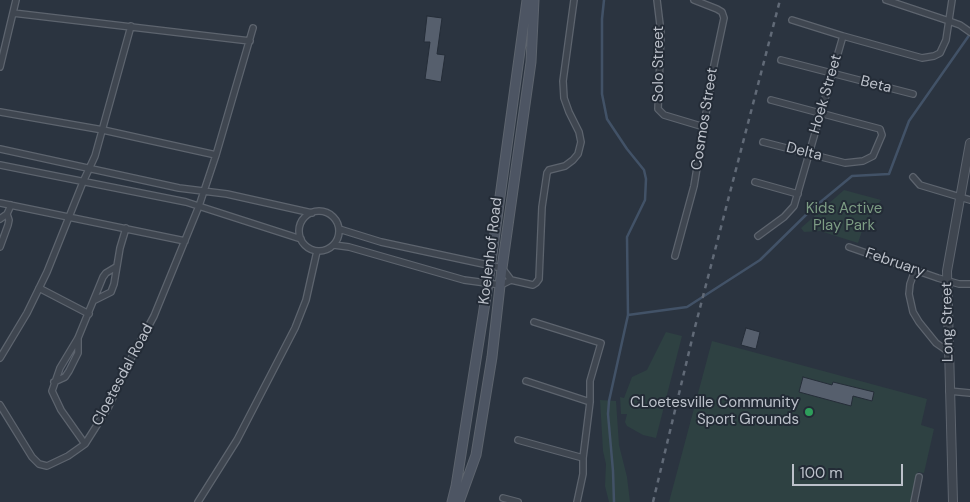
<!DOCTYPE html>
<html>
<head>
<meta charset="utf-8">
<style>
  body { margin:0 }
  #map { position:relative; width:970px; height:502px; overflow:hidden; background:#2b3440; font-family:"DM Sans",sans-serif }
  canvas { display:block }
  .scale { position:absolute; left:792px; top:464px; width:111px; height:22px; box-sizing:border-box; border:2px solid #bcc1ca; border-top:0; padding-left:6px; font-size:15px; line-height:18px; white-space:nowrap; color:#bcc1ca; -webkit-text-stroke:4px #232b36; paint-order:stroke }
</style>
</head>
<body>
<div id="map">
<canvas width="970" height="502"></canvas>
<div class="scale">100 m</div>
</div>
<script>
const ctx = document.querySelector('canvas').getContext('2d');
ctx.lineJoin = 'round';
function fill(path, color) { ctx.fillStyle = color; ctx.fill(path, 'evenodd'); }
const poly = rows => new Path2D(rows.map(r => 'M' + r).join(''));
function trace(path, color, width, dash) { ctx.strokeStyle = color; ctx.lineWidth = width; ctx.lineCap = dash ? 'butt' : 'round'; ctx.setLineDash(dash || []); ctx.stroke(path); }
function label(font, color, halo, rows, align = 'center') {
  ctx.font = font + ' "DM Sans",sans-serif'; ctx.lineWidth = 4; ctx.setLineDash([]); ctx.textBaseline = 'middle'; ctx.strokeStyle = halo; ctx.fillStyle = color; for (const [text, x, y, turn = 0] of rows) {
    ctx.save(); ctx.translate(x, y); ctx.rotate((+turn || 0) * Math.PI / 180); ctx.textAlign = isNaN(turn) ? turn : align; if (halo) ctx.strokeText(text, 0, 0); ctx.fillText(text, 0, 0); ctx.restore();
  }
}
const green = poly([
  [844,190,881,200,865,222,858,243,820,231,804,232,801,228],
  [666,332,682,336,656,438,643,435,627,426,625,422,627,414,621,414,620,397,624,398,632,377,647,370],
  [712,341,927,399,921,425,934,429,924,473,918,472,911,502,669,502],
  [600,400,616,401,619,445,627,477,630,502,609,502,605,486,606,464,603,451]
]);
const stream = poly([
  [604,0,602,19,602,94,607,119,627,149,644,170,646,179,645,200,627,237,628,315,609,401,608,414,613,471,614,502],
  [628,315,687,307,760,260,812,209,852,176,889,174,909,121,970,34]
]);
const building = poly([
  [427,16,442,18,437,54,445,55,441,82,425,79,430,42,424,42,427,16],
  [746,328,760,332,756,349,741,345,746,328],
  [803,377,832,385,833,382,874,392,872,401,853,396,851,406,799,392,803,377]
]);
const minor = poly([
  [657,0,661,33,658,109,664,115,704,127],
  [886,0,949,21,960,25,970,32],
  [13,13,250,41],
  [792,20,843,36],
  [781,60,913,94],
  [0,67,16,0],
  [0,112,103,130,216,155],
  [763,142,845,163,863,161,873,156,882,135,880,129,771,100],
  [0,149,179,188,227,194,312,213],
  [0,165,186,202,301,239],
  [913,177,920,185,970,200],
  [755,182,798,194],
  [0,203,185,241],
  '299 231a20 20 0 1 1 40 0a20 20 0 1 1-40 0Z',
  [0,219,7,214,11,205],
  [339,229,381,242,502,268,511,280],
  [758,236,784,217,794,206,843,36,922,58,934,56,940,53,946,40,952,0],
  [334,245,349,247,464,280,501,285,511,280,533,285,536,283,539,279,542,207,547,173,549,170,565,166,573,160,578,154,581,142,579,132,569,112,564,98,563,81,574,0],
  [0,247,8,225,9,220,7,214],
  [849,247,938,278,959,284,970,284],
  [675,256,694,186,714,65,724,18,722,12,717,9,694,0],
  [915,270,910,284,909,294,913,312,919,322,936,343,949,352],
  [39,288,89,314],
  [95,300,111,292,114,284,120,248,126,228],
  [534,322,601,343,590,381,590,402,583,458,583,474,577,502],
  [0,358,27,313,47,272,83,182,95,156,131,26],
  [526,381,590,402],
  [54,382,65,377,69,371,78,353,78,338],
  [949,391,970,393],
  [0,405,32,457,39,464,47,466,68,456,85,444,92,433,109,406,127,366,154,316,199,206,216,155,253,28],
  [518,440,583,458],
  [85,444,61,410,52,391,60,368,78,338,103,277,106,273,116,267],
  [503,498,518,502],
  [198,502,237,440,295,328,306,300,317,251],
  [914,502,919,477]
]);
const tertiary = poly([
  [953,502,947,271,970,143]
]);
const secondary = poly([
  [452,502,456,486,488,284,527,0],
  [459,502,476,455,492,357,502,268,531,62,534,0]
]);
const rail = poly([
  [653,502,694,331,780,0]
]);
const markers = [
  [809,412,5,"#2e9e5b"]
];
const streetNames = [
  ["Solo Street",659,64,-90],
  ["Beta",876,85,14],
  ["Hoek Street",826,94,-74],
  ["Cosmos Street",705,119,-81],
  ["Delta",804,152,14],
  ["Koelenhof Road",491,251,-83],
  ["February",895,263,19],
  ["Long Street",948,322,-91],
  ["Cloetesdal Road",123,375,-62]
];
const parkNames = [
  ["Kids Active",844,209],
  ["Play Park",844,226]
];
const poiNames = [
  ["CLoetesville Community",799,403],
  ["Sport Grounds",799,420]
];
fill(green, '#2e4142');
trace(stream, '#425267', 2.5);
fill(building, '#565f6d');
trace(building, '#252d38', 1);
trace(minor, '#5d646e', 8);
trace(tertiary, '#5d646e', 10);
trace(secondary, '#5d646e', 11);
trace(minor, '#3f4650', 5.5);
trace(tertiary, '#3f4650', 8);
trace(secondary, '#4d5563', 9);
trace(rail, '#616a77', 2.5, [5, 5]);
for (const [x, y, r, color] of markers) { const dot = new Path2D(); dot.arc(x, y, r, 0, 2 * Math.PI); ctx.fillStyle = color; ctx.fill(dot); trace(dot, '#232b36', 2); }
label('15px', '#bcc1ca', '#232b36', streetNames);
label('15px', '#7d9d84', '#232b36', parkNames);
label('15px', '#bcc1ca', '#232b36', poiNames, 'right');
</script>
</body>
</html>
